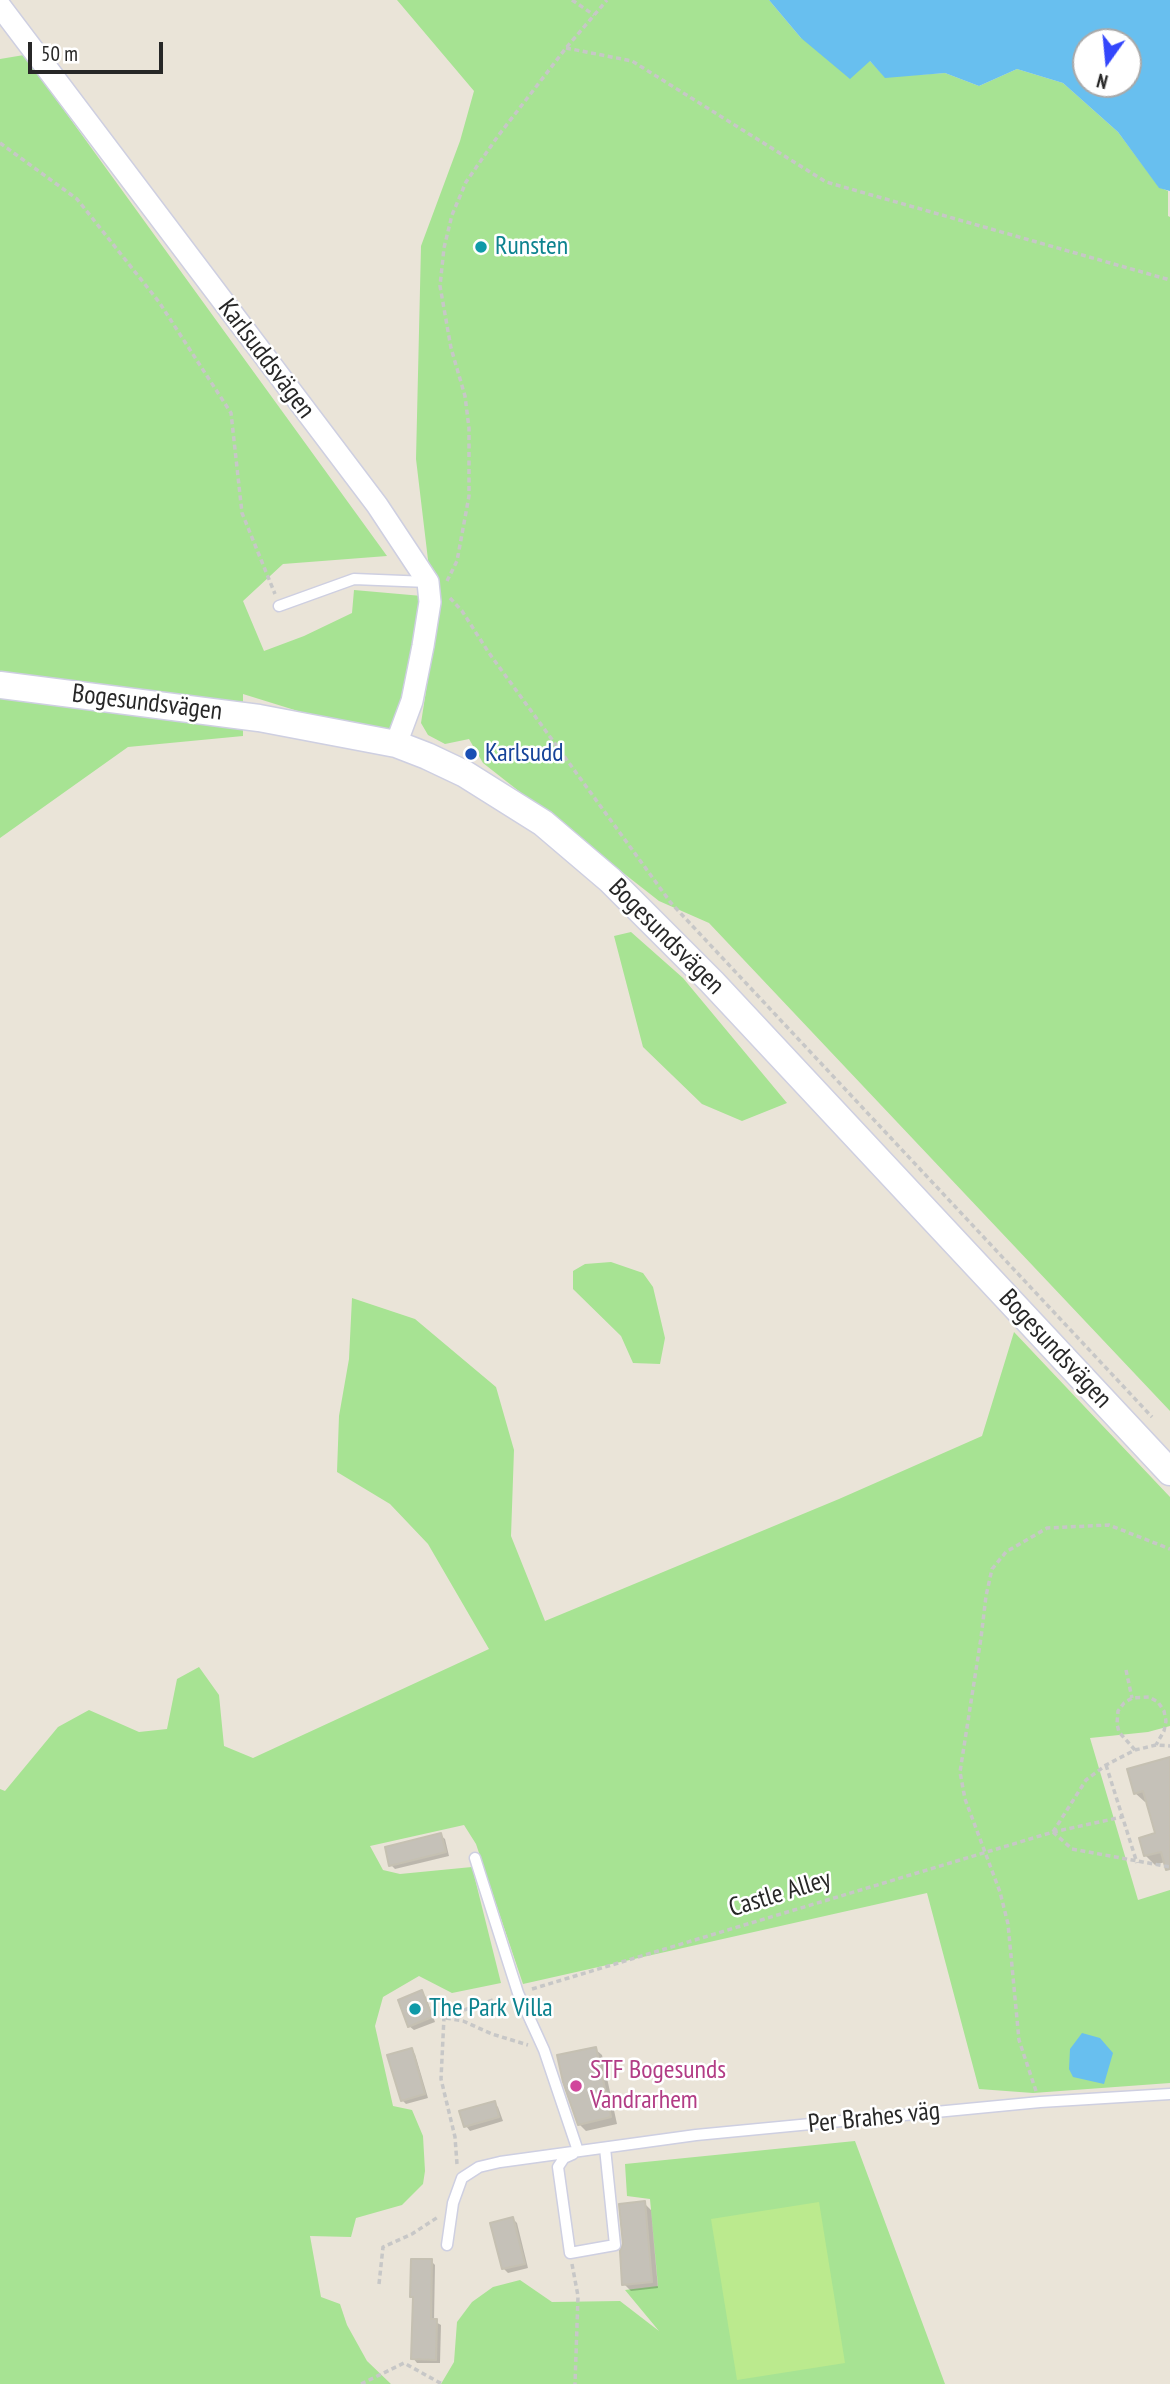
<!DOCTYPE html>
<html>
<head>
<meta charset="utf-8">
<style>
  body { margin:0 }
  #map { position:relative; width:1170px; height:2384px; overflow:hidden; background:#eae4d8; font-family:"PT Sans Narrow",sans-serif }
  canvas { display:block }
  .north { position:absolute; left:1072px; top:28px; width:70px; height:70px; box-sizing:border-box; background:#fff; border:2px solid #a9a9a9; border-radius:50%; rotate:195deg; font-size:19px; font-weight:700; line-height:28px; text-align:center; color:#272727 }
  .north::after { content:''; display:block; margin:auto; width:24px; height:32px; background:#3447fc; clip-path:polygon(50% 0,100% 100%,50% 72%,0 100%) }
  .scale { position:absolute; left:28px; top:42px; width:135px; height:32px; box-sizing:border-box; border:4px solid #272727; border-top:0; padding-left:9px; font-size:21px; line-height:24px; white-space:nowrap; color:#272727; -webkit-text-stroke:5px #fff; paint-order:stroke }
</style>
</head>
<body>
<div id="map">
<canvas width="1170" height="2384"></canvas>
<div class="north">N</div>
<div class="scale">50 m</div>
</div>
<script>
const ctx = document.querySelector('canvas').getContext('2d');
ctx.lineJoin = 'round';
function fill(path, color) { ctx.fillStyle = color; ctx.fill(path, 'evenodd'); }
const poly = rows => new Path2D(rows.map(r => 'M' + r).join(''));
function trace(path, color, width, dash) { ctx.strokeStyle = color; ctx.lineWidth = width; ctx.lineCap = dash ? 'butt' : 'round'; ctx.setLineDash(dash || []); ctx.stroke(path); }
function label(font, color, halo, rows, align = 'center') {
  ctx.font = font + ' "PT Sans Narrow",sans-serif'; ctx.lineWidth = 5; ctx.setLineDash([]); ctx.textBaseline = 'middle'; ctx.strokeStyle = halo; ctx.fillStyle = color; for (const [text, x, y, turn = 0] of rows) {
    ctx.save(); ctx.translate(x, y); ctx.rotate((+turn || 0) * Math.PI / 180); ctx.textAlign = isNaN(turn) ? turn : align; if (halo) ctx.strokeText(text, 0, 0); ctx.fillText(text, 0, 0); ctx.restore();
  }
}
const green = poly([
  [397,0,769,0,801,38,870,61,885,77,945,73,979,86,1017,69,1063,83,1118,132,1159,187,1168,191,1168,216,1170,217,1170,1411,709,923,659,901,483,763,469,739,445,744,428,735,421,723,436,627,416,459,421,246,460,141,474,91],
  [24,55,387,556,283,564,243,601,264,651,304,636,352,613,354,590,422,596,401,717,386,733,314,716,243,694,243,736,128,747,0,838,0,59],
  [631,932,683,978,787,1103,742,1121,702,1104,643,1047,614,936],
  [611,1262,643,1273,653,1287,665,1338,660,1364,633,1363,621,1336,573,1289,573,1271,585,1264],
  [352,1298,415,1319,496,1387,514,1450,511,1536,545,1621,839,1499,982,1436,1014,1332,1170,1497,1170,1726,1148,1732,1090,1738,1138,1900,1170,1890,1170,2083,1033,2093,979,2089,927,1893,523,1984,476,1844,464,1825,370,1846,383,1870,400,1874,472,1867,501,1983,452,1993,419,1976,383,1997,375,2026,393,2106,412,2110,423,2136,425,2171,423,2184,402,2205,356,2218,351,2237,310,2236,321,2297,340,2304,347,2325,367,2361,391,2384,0,2384,0,1789,5,1791,58,1727,89,1710,139,1732,167,1729,177,1679,199,1667,219,1695,224,1746,253,1758,489,1649,428,1544,390,1504,337,1472,339,1416,349,1359],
  [855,2141,945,2384,441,2384,454,2362,457,2322,472,2302,493,2287,520,2280,552,2302,620,2301,659,2331,625,2290,658,2286,650,2199,627,2196,625,2164]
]);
const pitch = poly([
  [819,2202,845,2363,737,2380,711,2219]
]);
const water = poly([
  [769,0,1170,0,1170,191,1159,188,1118,132,1063,83,1017,69,979,86,945,73,885,78,870,61,850,79,801,38],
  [1128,42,1128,84,1086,84,1086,42],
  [1082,2033,1100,2038,1113,2053,1104,2084,1073,2077,1069,2069,1070,2049]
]);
const shadow = poly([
  [1170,1758,1170,1867,1165,1862,1155,1865,1146,1856,1157,1834,1148,1801,1145,1802,1135,1793],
  [440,1835,445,1839,449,1856,395,1869,391,1865],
  [421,1993,426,1997,435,2022,414,2030,409,2026],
  [595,2049,602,2055,617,2124,586,2131,579,2124],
  [411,2050,415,2054,428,2098,406,2104,402,2100],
  [494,2103,498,2107,503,2121,470,2131,466,2126],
  [644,2203,651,2210,658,2288,631,2291,624,2284],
  [513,2219,517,2223,528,2268,508,2273,504,2269],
  [431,2261,435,2265,434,2321,441,2325,440,2363,417,2363,413,2358,415,2299,412,2297]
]);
const building = poly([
  [1170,1757,1170,1869,1166,1870,1161,1852,1144,1856,1139,1838,1155,1833,1143,1791,1134,1794,1127,1769,1170,1757],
  [441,1833,446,1852,389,1866,385,1847,441,1833],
  [422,1990,432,2017,408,2027,398,2000,422,1990],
  [596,2047,611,2117,578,2125,563,2082,557,2055,596,2047],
  [412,2048,425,2094,401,2101,387,2055,412,2048],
  [495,2101,499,2117,464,2127,459,2111,495,2101],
  [645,2201,652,2282,622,2285,620,2251,623,2244,619,2204,645,2201],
  [513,2217,525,2264,502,2269,490,2223,513,2217],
  [411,2259,432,2259,431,2319,437,2319,436,2360,411,2359,413,2297,410,2297,411,2259]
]);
const path = poly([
  [572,0,594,15],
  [566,48,632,61,826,182,1170,280],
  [0,143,77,199,159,302,231,413,242,513,275,594],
  [447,581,457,561,469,496,469,428,465,396,451,348,440,286,444,248,452,215,466,182,498,136,566,48,607,0],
  [450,598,462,611,489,653,671,903,1152,1417],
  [1126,1670,1132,1698],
  [1135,1750,1119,1732,1117,1724,1118,1711,1124,1703,1132,1698,1149,1697,1158,1702,1164,1711,1166,1721,1164,1731,1156,1745],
  [1106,1765,1137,1863],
  [1053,1832,1086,1780,1106,1765,1135,1750,1156,1745,1170,1746],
  [1053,1832,1072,1849,1170,1867],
  [532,1989,1053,1832,1122,1817],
  [446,2018,463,2021,492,2034,528,2045],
  [1036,2091,1019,2040,1008,1924,1000,1892,965,1799,960,1772,981,1638,986,1596,992,1569,1006,1552,1047,1528,1109,1525,1170,1549],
  [457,2164,455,2137,441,2079,444,2017,504,1996],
  [572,2264,578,2296,575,2384],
  [379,2284,383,2247,412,2234,438,2217],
  [361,2384,404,2363,442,2384]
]);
const service = poly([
  [279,606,354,579,428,582],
  [475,1858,518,1993,544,2050,578,2151],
  [573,2154,564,2158,558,2167,570,2253,615,2245,605,2148],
  [447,2245,453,2203,462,2178,479,2167,500,2162,696,2135,1040,2102,1170,2094]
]);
const minor = poly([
  [0,6,377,505,428,582,430,602,423,646,412,701,396,744]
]);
const tertiary = poly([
  [0,685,259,718,396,744,427,756,465,774,543,823,610,880,712,982,1170,1472]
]);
const markers = [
  [481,247,7,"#0f9aa8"],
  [471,754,7,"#1a4fb4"],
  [415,2009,7,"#0f9aa8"],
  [576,2086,7,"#d1479c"]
];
const cultureNames = [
  ["Runsten",495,247],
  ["The Park Villa",429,2009]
];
const streetNames = [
  ["Karlsuddsvägen",266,359,53],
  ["Bogesundsvägen",147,703,7],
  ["Bogesundsvägen",666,937,45],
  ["Bogesundsvägen",1055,1349,47],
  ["Castle Alley",780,1894,-17],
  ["Per Brahes väg",874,2118,-6]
];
const transitNames = [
  ["Karlsudd",485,754]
];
const hotelNames = [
  ["STF Bogesunds",590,2071],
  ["Vandrarhem",590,2101]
];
fill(green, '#a7e393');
fill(pitch, '#bbea8e');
fill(water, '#68bfef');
fill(shadow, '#0003');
fill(building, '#c5c1b8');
trace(building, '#c5c0b2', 2);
trace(service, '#cecfe1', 13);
trace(minor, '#cecfe1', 24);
trace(tertiary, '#cecfe1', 29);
trace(path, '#c7c7c7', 3.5, [5, 3.5]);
trace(service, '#fff', 10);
trace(minor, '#fff', 21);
trace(tertiary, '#fff', 26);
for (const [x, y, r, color] of markers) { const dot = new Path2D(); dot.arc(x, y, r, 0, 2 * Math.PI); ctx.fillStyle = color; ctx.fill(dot); trace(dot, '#fff', 2.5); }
label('26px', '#0d838f', '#fff', cultureNames, 'left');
label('26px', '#272727', '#fff', streetNames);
label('26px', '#164399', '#fff', transitNames, 'left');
label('26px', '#b23c85', '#fff', hotelNames, 'left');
</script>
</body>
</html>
